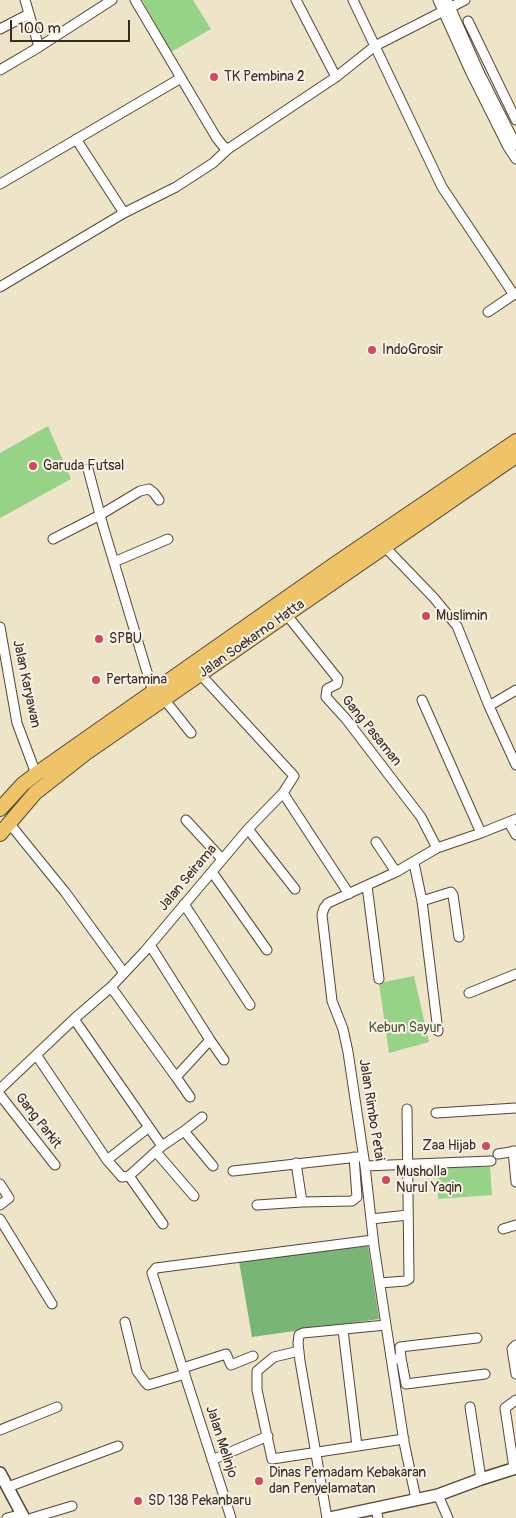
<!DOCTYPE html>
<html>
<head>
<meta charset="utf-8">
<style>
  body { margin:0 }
  #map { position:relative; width:516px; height:1518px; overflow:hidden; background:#eee4c7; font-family:Pangolin,sans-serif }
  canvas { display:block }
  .scale { position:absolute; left:10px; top:20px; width:120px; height:22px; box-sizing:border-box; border:2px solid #3b2a1e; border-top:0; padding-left:6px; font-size:15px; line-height:18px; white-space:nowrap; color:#3b2a1e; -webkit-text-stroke:4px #f7f3e8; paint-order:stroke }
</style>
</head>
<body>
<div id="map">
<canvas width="516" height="1518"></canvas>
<div class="scale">100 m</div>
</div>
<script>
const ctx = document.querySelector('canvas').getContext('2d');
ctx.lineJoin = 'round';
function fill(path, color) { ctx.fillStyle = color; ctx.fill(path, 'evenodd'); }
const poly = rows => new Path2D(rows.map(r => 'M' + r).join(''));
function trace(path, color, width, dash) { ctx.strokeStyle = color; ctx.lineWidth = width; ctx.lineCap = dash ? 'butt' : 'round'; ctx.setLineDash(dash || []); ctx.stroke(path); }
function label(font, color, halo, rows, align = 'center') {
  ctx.font = font + ' Pangolin,sans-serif'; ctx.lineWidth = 4; ctx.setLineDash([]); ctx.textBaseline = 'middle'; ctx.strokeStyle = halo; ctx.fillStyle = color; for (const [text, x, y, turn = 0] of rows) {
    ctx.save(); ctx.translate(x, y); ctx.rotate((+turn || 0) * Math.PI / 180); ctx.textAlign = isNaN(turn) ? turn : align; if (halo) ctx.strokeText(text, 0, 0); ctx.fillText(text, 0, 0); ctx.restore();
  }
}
const green = poly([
  [142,0,193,0,211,29,171,52],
  [48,426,71,479,0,518,0,453],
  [414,976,429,1042,389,1053,379,983],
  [437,1167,490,1167,492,1195,438,1199]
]);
const forest = poly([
  [368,1246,379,1319,252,1337,239,1261]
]);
const minor = poly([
  [25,0,39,47],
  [135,0,216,137,223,146,228,149,336,77,375,46,465,0],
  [296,0,336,77],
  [353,0,442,187,514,295],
  [438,0,470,71,508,147,516,159],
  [447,0,480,74,516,145],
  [468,21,516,120],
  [0,29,29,14],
  [0,70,39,47,112,0],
  [76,139,124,213],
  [0,184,181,78],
  [0,287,124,213,176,187,213,163,228,149],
  [488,312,516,293],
  [88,469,103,526,153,692],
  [53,539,100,515,140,491,149,489,154,493,159,500],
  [384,546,434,598,457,626,489,706,516,765],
  [114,562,168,539],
  [286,614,338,679,337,684,327,689,326,697,346,719,421,817,437,848],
  [0,627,17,723,36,774],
  [164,699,191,733],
  [422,700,481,833],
  [489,706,516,690],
  [283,793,349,894],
  [186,820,222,859],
  [9,823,65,892,124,973],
  [509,823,516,835],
  [248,829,295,889],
  [376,842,396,872],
  [414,863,422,901,438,1031],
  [212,872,267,950],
  [367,886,379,979],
  [422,901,451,892,453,895,459,937],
  [184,904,250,1005],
  [150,945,210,1040,224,1060],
  [111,987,176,1077],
  [469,993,516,974],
  [74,1019,162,1146],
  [37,1056,107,1160,122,1177,129,1176,162,1146,184,1131,213,1166],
  [0,1089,74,1019,111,987,145,951,248,829,283,793,294,776,201,675],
  [0,1095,55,1165],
  [190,1097,176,1077,210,1040],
  [436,1113,516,1108],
  [184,1131,202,1117],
  [513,1151,516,1182],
  [156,1152,194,1196],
  [498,1154,516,1151],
  [107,1160,149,1127],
  [296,1163,302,1202],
  [365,1166,491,1161],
  [233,1171,358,1157],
  [129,1176,163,1224],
  [0,1184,9,1198,0,1205],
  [257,1205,302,1202,352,1201,357,1197,354,1157],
  [0,1219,52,1304],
  [371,1219,408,1215],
  [503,1229,516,1225],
  [380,1283,405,1281,409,1279,407,1109],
  [125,1322,137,1371,145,1382,148,1385,185,1374],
  [343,1330,357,1446],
  [516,1345,512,1349,516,1374],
  [299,1351,274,1357,257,1371,257,1390,272,1459,404,1439],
  [401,1358,406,1384,485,1374],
  [396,1359,401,1358,400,1347,477,1338],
  [183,1368,226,1354,231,1365,253,1356],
  [470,1407,481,1479],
  [0,1430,57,1407],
  [212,1460,268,1436],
  [514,1468,505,1408,516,1400],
  [8,1487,118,1446],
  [438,1495,448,1518],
  [416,1499,404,1442,386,1325,374,1246,365,1166,348,1052,343,1029,332,1001,322,915,324,908,328,903,396,872,437,848,481,833,516,819],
  [376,1509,378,1518],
  [7,1518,23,1514],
  [32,1518,72,1506],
  [231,1518,152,1273,156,1268,373,1240],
  [327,1518,300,1361,298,1343,299,1335,303,1333,386,1325]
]);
const tertiary = poly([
  [0,1473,24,1518],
  [330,1518,438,1495,481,1479,516,1468]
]);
const primary = poly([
  [0,809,23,784,36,774,335,564,516,441],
  [0,834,35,793,86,753,516,456]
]);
const markers = [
  [214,77,5,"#d1495b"],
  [372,350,5,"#d1495b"],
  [33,466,5,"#d1495b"],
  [426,616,5,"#d1495b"],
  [99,639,5,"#d1495b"],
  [96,680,5,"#d1495b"],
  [486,1146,5,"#d1495b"],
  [386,1180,5,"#d1495b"],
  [259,1481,5,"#d1495b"],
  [138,1501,5,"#d1495b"]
];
const poiNames = [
  ["TK Pembina 2",224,77],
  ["IndoGrosir",382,350],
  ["Garuda Futsal",43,466],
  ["Muslimin",436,616],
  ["SPBU",109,639],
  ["Pertamina",106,680],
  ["Zaa Hijab",476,1146,"right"],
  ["Musholla",396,1172],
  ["Nurul Yaqin",396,1188],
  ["Dinas Pemadam Kebakaran",269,1473],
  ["dan Penyelamatan",269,1489],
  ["SD 138 Pekanbaru",148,1501]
];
const streetNames = [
  ["Jalan Soekarno Hatta",252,639,-35],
  ["Jalan Karyawan",26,684,78],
  ["Gang Pasaman",371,731,51],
  ["Jalan Seirama",188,878,-50],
  ["Jalan Rimbo Petai",371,1110,81],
  ["Gang Parkit",38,1121,52],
  ["Jalan Melinjo",221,1442,72]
];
const parkNames = [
  ["Kebun Sayur",405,1028]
];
fill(green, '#97d387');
fill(forest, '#79b574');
trace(minor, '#564637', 11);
trace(tertiary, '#564637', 14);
trace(primary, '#564637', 16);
trace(minor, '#fff', 9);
trace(tertiary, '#fff', 11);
trace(primary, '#efc469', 14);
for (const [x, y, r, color] of markers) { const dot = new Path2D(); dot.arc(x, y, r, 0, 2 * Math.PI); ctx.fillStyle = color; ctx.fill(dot); trace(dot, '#f7f3e8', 2); }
label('14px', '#3b2a1e', '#f7f3e8', poiNames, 'left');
label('14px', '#3b2a1e', '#f7f3e8', streetNames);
label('14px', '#525438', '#f7f3e8', parkNames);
</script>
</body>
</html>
